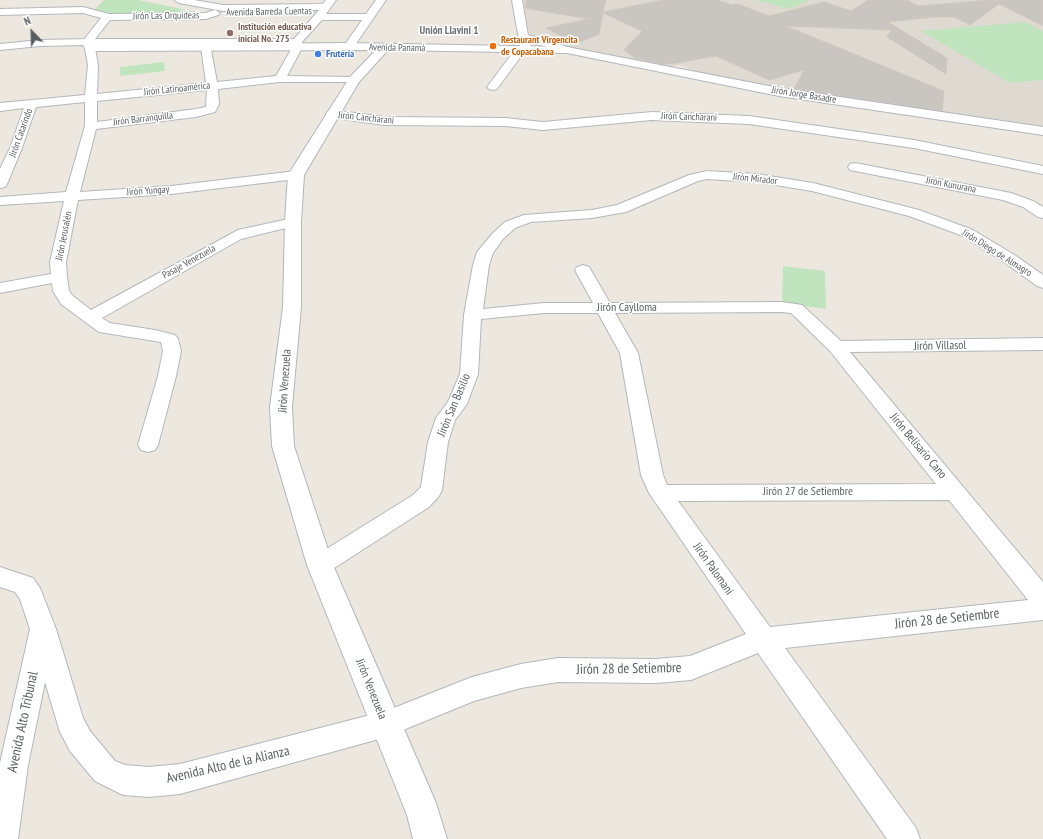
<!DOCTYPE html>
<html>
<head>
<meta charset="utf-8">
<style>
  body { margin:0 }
  #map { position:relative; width:1043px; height:839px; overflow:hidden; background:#ece8e0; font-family:"PT Sans Narrow",sans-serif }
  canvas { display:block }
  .north { position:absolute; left:12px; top:12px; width:40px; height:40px; -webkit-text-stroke:3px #fff; paint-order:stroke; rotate:337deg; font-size:11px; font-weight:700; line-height:16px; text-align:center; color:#595d61 }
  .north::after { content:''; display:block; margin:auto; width:14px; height:18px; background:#595d61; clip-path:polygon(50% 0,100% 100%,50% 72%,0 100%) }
</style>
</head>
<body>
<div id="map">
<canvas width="1043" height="839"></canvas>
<div class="north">N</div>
</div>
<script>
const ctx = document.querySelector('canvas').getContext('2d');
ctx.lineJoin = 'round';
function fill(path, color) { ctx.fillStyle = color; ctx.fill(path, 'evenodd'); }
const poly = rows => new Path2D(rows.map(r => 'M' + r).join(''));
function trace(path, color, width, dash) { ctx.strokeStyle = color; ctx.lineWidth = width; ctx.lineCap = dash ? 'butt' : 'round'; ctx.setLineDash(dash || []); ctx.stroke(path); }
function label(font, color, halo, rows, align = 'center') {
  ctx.font = font + ' "PT Sans Narrow",sans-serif'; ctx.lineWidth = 3; ctx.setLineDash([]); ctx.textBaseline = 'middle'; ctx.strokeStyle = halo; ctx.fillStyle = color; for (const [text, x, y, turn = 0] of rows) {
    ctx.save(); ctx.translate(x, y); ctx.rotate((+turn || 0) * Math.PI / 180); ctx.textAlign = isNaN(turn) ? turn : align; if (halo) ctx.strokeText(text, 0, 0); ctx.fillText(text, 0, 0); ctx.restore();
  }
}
const education = poly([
  [523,0,1043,0,1043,129,778,90,694,73,686,67,679,65,669,67,530,39]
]);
const green = poly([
  [104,0,139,0,205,14,129,16,94,10],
  [755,0,810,0,789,9],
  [1025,22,1043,31,1043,80,1010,83,921,31],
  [164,62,165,71,120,76,120,67],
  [783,266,825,271,826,309,782,303]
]);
const building = poly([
  [526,0,606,0,603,12,663,0,718,0,732,5,738,4,769,16,824,2,851,11,868,0,907,0,918,6,990,0,1043,0,1043,26,999,4,970,25,954,17,934,17,888,22,947,58,946,74,887,37,891,30,786,26,944,91,942,111,794,89,804,70,769,80,716,56,677,63,662,64,635,58,624,50,642,31,603,13,599,34,583,41,572,42,546,28,589,19,525,8,526,0]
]);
const street = poly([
  [174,0,194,0,223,5,323,4,326,0,336,0,326,14,366,14,376,0,386,0,353,48,349,49,344,46,362,20,322,20,302,42,303,46,287,76,354,77,358,78,360,80,358,82,280,82,218,89,219,104,215,112,196,117,96,129,80,192,171,186,296,171,301,172,303,175,301,178,296,179,171,194,78,200,66,262,67,277,69,291,73,296,91,310,238,230,293,218,298,219,300,222,298,225,241,239,102,318,110,323,155,330,175,335,178,339,181,351,176,376,158,445,155,450,148,452,141,450,138,445,158,376,163,351,161,342,99,332,61,304,53,291,52,283,0,293,0,283,51,274,50,262,64,201,0,205,0,197,66,192,85,126,85,102,36,107,22,148,7,184,5,187,0,188,0,169,10,148,24,108,0,111,0,103,85,95,88,65,85,48,89,45,83,44,82,42,101,18,83,13,0,15,0,9,83,7,109,14,205,13,215,10,220,13,218,15,206,19,110,20,95,39,294,39,319,10,223,11,179,3,174,0],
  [91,45,202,45,201,47,206,83,97,94,98,65,95,48,91,45],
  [210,45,293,45,293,46,276,76,217,82,210,45],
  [207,90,206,107,196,109,97,122,97,101,207,90],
  [512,0,522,0,528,35,571,48,572,50,567,53,530,42,531,49,530,51,524,52,497,89,493,90,489,89,487,87,517,47,520,46,512,0],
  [332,110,384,117,505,118,543,122,652,112,749,116,914,140,1043,166,1043,174,914,148,749,124,652,120,543,130,505,126,384,125,328,117,326,114,328,111,332,110],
  [855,163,1011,193,1033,201,1043,207,1043,218,1038,217,1023,207,1003,200,850,170,848,167,850,164,855,163],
  [707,171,757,174,813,183,919,210,973,230,1016,256,1043,275,1043,288,1037,286,1004,262,963,236,909,216,812,191,757,182,707,179,698,181,626,212,592,218,531,222,515,228,503,239,493,253,489,265,483,309,544,303,593,303,575,270,577,267,583,265,589,267,610,303,782,302,796,304,802,305,841,341,1043,338,1043,350,850,352,1043,582,1043,620,785,648,916,828,920,839,887,839,758,653,691,680,656,683,558,682,521,688,474,701,386,737,180,794,149,797,123,795,95,781,70,751,60,732,45,682,28,765,18,839,0,839,0,763,30,629,20,599,15,592,0,587,0,567,33,578,40,588,56,629,83,718,90,731,115,761,125,765,149,767,180,764,386,711,472,677,521,664,558,658,656,659,690,656,746,634,649,493,641,475,620,353,598,313,544,313,481,319,478,374,467,404,455,420,448,442,442,490,439,496,429,507,328,572,320,575,312,572,308,565,312,558,413,495,421,487,428,442,436,418,448,402,460,374,464,315,473,265,477,252,493,233,505,222,524,215,592,210,617,205,689,175,707,171],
  [782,312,791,313,830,351,936,484,667,485,663,475,638,353,615,313,782,312],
  [949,500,1028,600,770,627,678,501,949,500]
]);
const secondary = poly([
  [87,39,91,40,94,45,349,43,567,47,779,88,1043,127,1043,135,779,96,567,53,388,50,359,82,304,175,301,222,301,307,292,407,294,446,333,565,436,803,447,839,413,839,407,815,307,565,272,446,270,407,283,307,285,222,288,175,350,77,376,50,90,51,86,50,83,45,40,46,0,50,0,44,40,40,87,39]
]);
const markers = [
  [230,33,4,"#8d6e63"],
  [493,46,4,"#e8710a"],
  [318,54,4,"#3f7fe0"]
];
const farStreetnames = [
  ["Avenida Barreda Cuentas",269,12,-1],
  ["Jirón Las Orquideas",166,16,-1],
  ["Avenida Panamá",397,48,1],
  ["Jirón Latinoamérica",177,89,-6],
  ["Jirón Jorge Basadre",804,95,9],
  ["Jirón Cancharani",689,117,2],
  ["Jirón Cancharani",366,118,6],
  ["Jirón Barranquilla",143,119,-7],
  ["Jirón Catarindo",21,133,-70],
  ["Jirón Mirador",755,179,6],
  ["Jirón Kunurana",951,185,11],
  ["Jirón Yungay",148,191,-4],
  ["Jirón Jerusalén",64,236,-79],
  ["Jirón Diego de Almagro",997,253,32],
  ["Pasaje Venezuela",189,262,-29]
];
const farEducationnames = [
  ["Institución educativa",238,27],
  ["inicial No. 275",238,39]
];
const farFoodnames = [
  ["Restaurant Virgencita",501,40],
  ["de Copacabana",501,52]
];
const farShopnames = [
  ["Frutería",326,54]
];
const farNeighbourhoodnames = [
  ["Unión Llavini 1",449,31]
];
const streetNames = [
  ["Jirón Caylloma",627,308],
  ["Jirón Villasol",940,346,-1],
  ["Jirón Venezuela",285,381,-86],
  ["Jirón San Basilio",454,405,-67],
  ["Jirón Belisario Cano",918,446,50],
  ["Jirón 27 de Setiembre",808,492],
  ["Jirón Palomani",713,569,55],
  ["Jirón Venezuela",371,689,68]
];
const nearStreetnames = [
  ["Jirón 28 de Setiembre",947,619,-6],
  ["Jirón 28 de Setiembre",629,669,-1],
  ["Avenida Alto Tribunal",23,722,-78],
  ["Avenida Alto de la Alianza",228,765,-13]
];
fill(education, '#dedad1');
fill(green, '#c0e4bd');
fill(building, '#c9c5c0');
trace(building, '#d0c9bf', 1);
trace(street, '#b3b7bb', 2);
trace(secondary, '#b2b6bb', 2);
fill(street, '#fff');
fill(secondary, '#fff');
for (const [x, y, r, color] of markers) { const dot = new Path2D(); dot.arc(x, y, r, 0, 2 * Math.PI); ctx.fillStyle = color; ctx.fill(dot); trace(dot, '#fff', 1.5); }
label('10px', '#595d61', '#fff', farStreetnames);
label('bold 10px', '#785e54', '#fff', farEducationnames, 'left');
label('bold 10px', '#c56008', '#fff', farFoodnames, 'left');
label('bold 10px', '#366cbe', '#fff', farShopnames, 'left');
label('bold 11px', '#6a7073', '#fff', farNeighbourhoodnames);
label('12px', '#595d61', '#fff', streetNames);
label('14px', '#595d61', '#fff', nearStreetnames);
</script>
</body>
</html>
